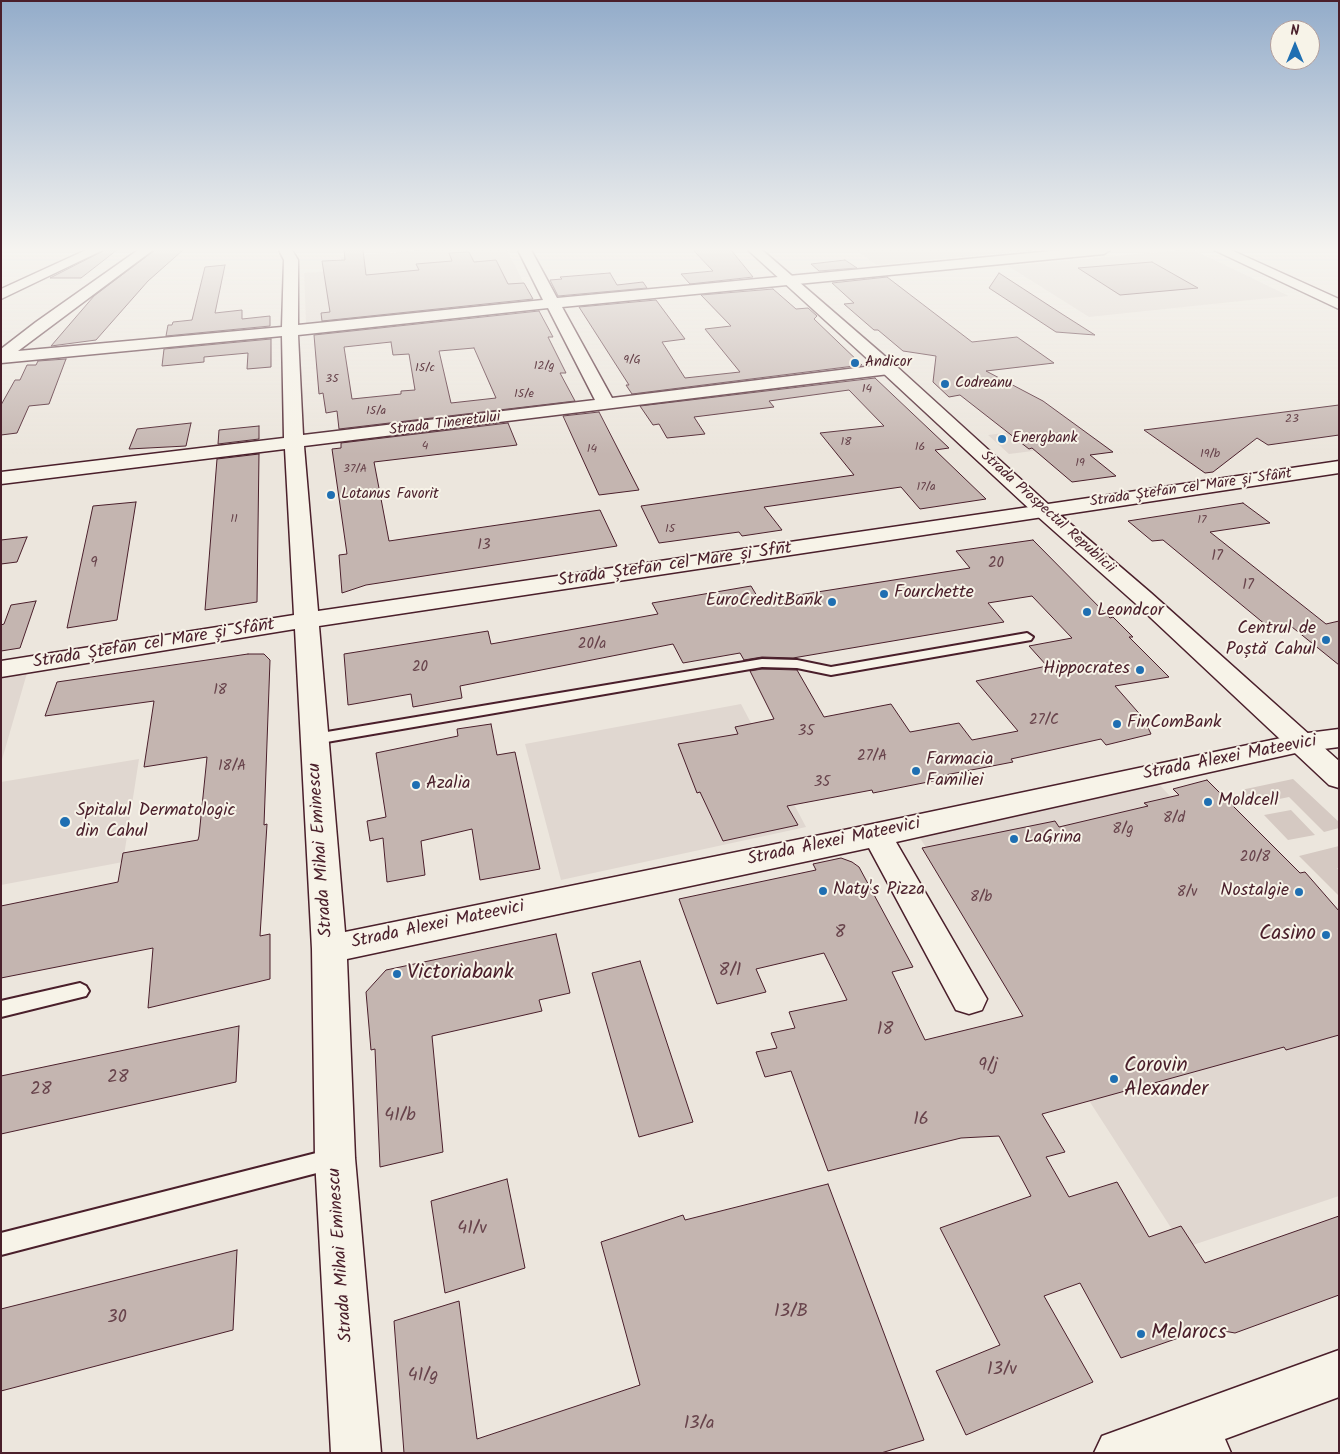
<!DOCTYPE html>
<html>
<head>
<meta charset="utf-8">
<style>
  body { margin:0 }
  #map { position:relative; width:1340px; height:1454px; overflow:hidden; background:#ece6dd; font-family:Kalam,sans-serif }
  canvas { display:block }
  .frame { position:absolute; inset:0; border:2px solid #4a1f2b; pointer-events:none }
  .north { position:absolute; left:1270px; top:20px; width:50px; height:50px; box-sizing:border-box; background:#f7f3e8; border:1px solid #b29e9c; border-radius:50%; rotate:0deg; font-size:14px; font-weight:700; line-height:20px; text-align:center; color:#4a1f2b }
  .north::after { content:''; display:block; margin:auto; width:18px; height:22px; background:#1f6fb2; clip-path:polygon(50% 0,100% 100%,50% 72%,0 100%) }
</style>
</head>
<body>
<div id="map">
<canvas width="1340" height="1454"></canvas>
<div class="frame"></div>
<div class="north">N</div>
</div>
<script>
const ctx = document.querySelector('canvas').getContext('2d');
ctx.lineJoin = 'round';
function fill(path, color) { ctx.fillStyle = color; ctx.fill(path, 'evenodd'); }
const poly = rows => new Path2D(rows.map(r => 'M' + r).join(''));
function trace(path, color, width, dash) { ctx.strokeStyle = color; ctx.lineWidth = width; ctx.lineCap = dash ? 'butt' : 'round'; ctx.setLineDash(dash || []); ctx.stroke(path); }
function label(font, color, halo, rows, align = 'center') {
  ctx.font = font + ' Kalam,sans-serif'; ctx.lineWidth = 4; ctx.setLineDash([]); ctx.textBaseline = 'middle'; ctx.strokeStyle = halo; ctx.fillStyle = color; for (const [text, x, y, turn = 0] of rows) {
    ctx.save(); ctx.translate(x, y); ctx.rotate((+turn || 0) * Math.PI / 180); ctx.textAlign = isNaN(turn) ? turn : align; if (halo) ctx.strokeText(text, 0, 0); ctx.fillText(text, 0, 0); ctx.restore();
  }
}
const built = poly([
  [420,250,507,250,533,301,306,323,304,273,332,271,340,268,341,257],
  [856,250,1037,250,876,265],
  [1180,250,1194,250,1289,296,1089,317,1008,266],
  [1042,428,1064,447,1009,454,988,435],
  [27,673,1,763,1,677],
  [741,704,806,827,561,880,525,744],
  [139,759,123,862,1,885,1,782],
  [1156,781,1339,979,1339,1196,1184,1248,918,835]
]);
const green = poly([
  [1293,779,1339,822,1339,828,1324,832,1289,797,1255,804,1241,790],
  [1291,810,1315,835,1288,840,1264,815],
  [1339,846,1339,868,1337,868,1339,871,1339,896,1299,856]
]);
const building = poly([
  [105,250,117,250,81,278,50,278,105,250],
  [155,250,183,250,148,281,96,340,51,346,94,296,155,250],
  [344,250,363,250,366,275,419,270,416,264,452,261,449,253,469,252,474,262,496,260,508,284,524,283,533,299,322,321,321,313,330,312,322,261,345,260,344,250],
  [693,250,731,250,753,277,690,284,681,274,713,271,693,250],
  [845,260,857,268,819,271,811,264,845,260],
  [1152,262,1198,288,1120,295,1078,268,1152,262],
  [225,265,215,313,242,310,242,319,270,316,270,326,166,336,168,325,172,325,173,322,192,320,205,267,225,265],
  [610,273,617,285,643,282,647,288,558,296,550,280,562,279,560,277,610,273],
  [999,273,1062,314,1095,335,1056,332,989,288,999,273],
  [887,277,972,342,1017,337,1054,363,986,371,1043,401,1113,452,1090,455,1116,476,1072,482,1032,448,1029,449,960,395,949,397,933,382,936,356,903,351,878,330,874,330,844,304,854,303,832,283,887,277],
  [773,289,796,309,808,308,817,316,814,319,862,365,632,394,626,385,629,385,579,307,656,300,685,339,662,342,685,378,740,372,705,329,731,326,701,295,773,289],
  [539,311,553,337,548,337,566,373,560,373,575,401,339,429,337,411,326,413,323,393,319,394,314,335,539,311],
  [391,342,393,355,409,354,415,390,401,391,401,394,352,399,344,347,391,342],
  [474,348,496,398,451,403,439,351,474,348],
  [271,339,271,367,247,369,248,353,204,357,204,362,162,366,164,349,271,339],
  [66,359,49,404,29,406,17,433,1,435,1,405,15,380,20,380,27,365,36,365,38,361,66,359],
  [875,378,949,448,935,450,986,499,920,509,901,487,764,507,782,530,742,536,739,532,659,543,641,506,854,475,820,433,884,426,849,390,769,401,774,407,694,417,705,434,667,438,659,424,653,425,640,406,875,378],
  [1339,405,1339,435,1268,445,1257,438,1213,472,1205,473,1144,430,1339,405],
  [599,412,639,490,599,495,563,416,599,412],
  [191,423,186,446,129,449,137,429,191,423],
  [508,423,517,445,374,462,389,541,600,510,617,546,366,585,342,593,339,555,347,554,332,449,341,448,341,443,508,423],
  [259,426,259,439,218,444,219,430,259,426],
  [259,454,257,602,205,610,217,459,259,454],
  [136,502,117,620,67,628,93,506,136,502],
  [1243,503,1270,523,1210,532,1326,624,1339,621,1339,665,1292,627,1272,630,1163,540,1152,541,1128,521,1243,503],
  [27,537,17,562,1,564,1,540,27,537],
  [1033,540,1110,618,1113,617,1133,637,1129,637,1169,677,1115,686,1144,719,1151,734,1106,745,1101,739,1011,759,1013,762,940,776,943,779,873,793,872,790,787,806,798,825,723,841,700,792,697,793,678,744,738,734,735,727,774,719,750,671,762,669,797,670,824,717,891,704,910,732,959,723,972,740,1018,731,976,681,1047,666,1029,646,1072,638,1032,596,988,603,1004,622,793,658,762,657,744,660,740,653,683,663,673,644,460,686,462,698,413,707,411,694,348,705,344,654,488,631,491,644,658,614,652,603,751,586,760,601,970,568,956,551,1033,540],
  [36,601,20,648,1,651,1,625,4,624,11,605,36,601],
  [248,654,264,654,270,660,264,825,267,824,260,936,270,934,270,979,148,1008,153,948,1,978,1,906,118,882,123,853,198,840,199,836,207,757,144,767,154,701,45,716,57,682,248,654],
  [491,724,497,755,515,752,540,869,480,880,472,829,421,841,425,875,387,882,383,838,370,841,367,821,386,817,376,753,458,736,457,729,491,724],
  [1207,780,1300,873,1305,872,1339,911,1339,1035,1286,1050,1284,1047,1042,1114,1065,1152,1046,1157,1069,1197,1117,1182,1149,1237,1181,1226,1205,1263,1339,1216,1339,1295,1235,1333,1207,1328,1121,1358,1080,1283,1044,1296,1093,1382,966,1435,936,1371,1000,1345,940,1228,1031,1196,999,1136,961,1138,828,1171,791,1071,765,1077,756,1052,777,1048,771,1033,795,1028,789,1012,847,1000,824,953,756,969,766,992,717,1004,679,899,816,870,813,864,841,858,852,862,859,867,913,967,892,972,925,1040,1023,1016,922,848,1055,821,1059,827,1148,806,1144,803,1179,795,1173,789,1207,780],
  [556,934,570,993,539,1000,542,1011,432,1036,443,1152,380,1167,375,1049,371,1050,366,992,386,970,556,934],
  [640,961,693,1122,639,1137,592,973,640,961],
  [239,1026,236,1082,1,1134,1,1076,239,1026],
  [507,1179,525,1268,445,1293,431,1201,507,1179],
  [828,1184,924,1440,881,1453,404,1453,394,1321,459,1301,477,1439,640,1385,601,1242,683,1215,685,1220,828,1184],
  [237,1250,233,1330,1,1391,1,1309,237,1250]
]);
const lane = poly([
  [1027,633,1033,637,1031,640,831,675,797,668,762,667,315,744,308,739,315,734,762,659,797,660,831,667,1027,633],
  [80,983,86,986,89,991,86,996,1,1017,1,1001,80,983],
  [332,1149,339,1152,342,1159,339,1166,332,1169,1,1255,1,1233,332,1149]
]);
const street = poly([
  [86,250,103,250,1,299,1,289,86,250],
  [138,250,153,250,18,351,282,327,284,260,279,250,292,250,298,260,298,325,543,300,518,250,531,250,557,298,1062,250,1110,250,1104,254,562,307,612,398,889,364,895,365,897,369,895,373,889,374,304,446,318,611,1043,505,1050,507,1053,511,1050,515,1043,517,319,626,345,932,830,833,1300,734,1339,729,1339,747,1300,752,896,842,987,999,982,1010,969,1014,956,1010,869,848,347,959,355,1158,381,1453,331,1453,315,1158,312,949,295,629,1,677,1,661,294,615,285,449,1,484,1,472,284,438,282,336,1,363,1,349,36,322,138,250],
  [548,308,595,400,303,435,298,335,548,308],
  [1214,250,1231,250,1339,299,1339,309,1214,250],
  [1339,1350,1339,1397,1225,1439,1231,1453,1094,1453,1102,1436,1339,1350]
]);
const secondary = poly([
  [748,250,762,250,895,365,1048,504,1339,461,1339,473,1060,515,1151,593,1339,761,1339,788,1329,785,1135,603,1036,515,883,373,748,250]
]);
const markers = [
  [855,363,5,"#1f6fb2"],
  [945,384,5,"#1f6fb2"],
  [1002,439,5,"#1f6fb2"],
  [331,495,5,"#1f6fb2"],
  [884,594,5,"#1f6fb2"],
  [832,602,5,"#1f6fb2"],
  [1087,612,5,"#1f6fb2"],
  [1326,640,5,"#1f6fb2"],
  [1140,670,5,"#1f6fb2"],
  [1117,724,5,"#1f6fb2"],
  [916,771,5,"#1f6fb2"],
  [416,785,5,"#1f6fb2"],
  [1208,802,5,"#1f6fb2"],
  [65,822,6,"#1f6fb2"],
  [1014,839,5,"#1f6fb2"],
  [823,891,5,"#1f6fb2"],
  [1299,892,5,"#1f6fb2"],
  [1326,935,5,"#1f6fb2"],
  [397,974,5,"#1f6fb2"],
  [1114,1079,5,"#1f6fb2"],
  [1141,1334,5,"#1f6fb2"]
];
const farNumbernames = [
  ["9/G",632,361],
  ["12/g",544,367],
  ["15/c",425,369],
  ["35",332,380],
  ["14",867,390],
  ["15/e",524,395],
  ["15/a",376,412],
  ["23",1292,420],
  ["18",846,443],
  ["4",425,447],
  ["16",920,448],
  ["14",592,450],
  ["19/b",1210,455],
  ["19",1080,464],
  ["37/A",355,470],
  ["17/a",926,488],
  ["11",234,520],
  ["17",1202,521],
  ["15",670,530]
];
const farPoinames = [
  ["Andicor",865,363],
  ["Codreanu",955,384],
  ["Energbank",1012,439],
  ["Lotanus Favorit",341,495]
];
const farStreetnames = [
  ["Strada Tineretului",445,425,-7],
  ["Strada Ștefan cel Mare și Sfânt",1191,489,-8],
  ["Strada Prospectul Republicii",1047,513,42]
];
const numberNames = [
  ["13",484,546],
  ["17",1217,557],
  ["9",94,564],
  ["20",996,564],
  ["17",1248,586],
  ["20/a",592,645],
  ["20",420,668],
  ["18",220,691],
  ["27/C",1044,721],
  ["35",806,732],
  ["27/A",872,757],
  ["18/A",232,767],
  ["35",822,783],
  ["8/d",1174,819],
  ["8/g",1123,830],
  ["20/8",1255,858],
  ["8/v",1187,893],
  ["8/b",981,898]
];
const streetNames = [
  ["Strada Ștefan cel Mare și Sfnt",675,566,-8],
  ["Strada Ștefan cel Mare și Sfânt",154,645,-9],
  ["Strada Alexei Mateevici",1230,759,-11],
  ["Strada Alexei Mateevici",834,843,-12],
  ["Strada Mihai Eminescu",322,850,-94],
  ["Strada Alexei Mateevici",438,926,-12],
  ["Strada Mihai Eminescu",342,1255,-94]
];
const poiNames = [
  ["Fourchette",894,594],
  ["EuroCreditBank",822,602,"right"],
  ["Leondcor",1097,612],
  ["Centrul de",1316,630,"right"],
  ["Poștă Cahul",1316,651,"right"],
  ["Hippocrates",1130,670,"right"],
  ["FinComBank",1127,724],
  ["Farmacia",926,761],
  ["Familiei",926,782],
  ["Azalia",426,785],
  ["Moldcell",1218,802],
  ["Spitalul Dermatologic",76,812],
  ["din Cahul",76,833],
  ["LaGrina",1024,839],
  ["Naty's Pizza",833,891],
  ["Nostalgie",1289,892,"right"]
];
const nearNumbernames = [
  ["8",840,934],
  ["8/1",730,972],
  ["18",885,1031],
  ["9/j",988,1067],
  ["28",118,1079],
  ["28",41,1091],
  ["41/b",400,1117],
  ["16",921,1121],
  ["41/v",472,1230],
  ["13/B",791,1313],
  ["30",117,1319],
  ["13/v",1002,1371],
  ["41/g",423,1377],
  ["13/a",699,1425]
];
const nearPoinames = [
  ["Casino",1316,935,"right"],
  ["Victoriabank",407,974],
  ["Corovin",1124,1067],
  ["Alexander",1124,1091],
  ["Melarocs",1151,1334]
];
fill(built, '#e0d7d0');
fill(green, '#d5c9c2');
fill(building, '#c4b5b0');
trace(building, '#4a1f2b', 1);
trace(lane, '#4a1f2b', 4);
trace(street, '#4a1f2b', 3);
trace(secondary, '#4a1f2b', 3);
fill(lane, '#f7f3e8');
fill(street, '#f7f3e8');
fill(secondary, '#f7f3e8');
const sky = ctx.createLinearGradient(0, 0, 0, 454);
sky.addColorStop(0, '#93acca');
sky.addColorStop(0.55, '#f6f4f0');
sky.addColorStop(1, '#f6f4f000');
ctx.fillStyle = sky;
ctx.fillRect(0, 0, 1340, 454);
for (const [x, y, r, color] of markers) { const dot = new Path2D(); dot.arc(x, y, r, 0, 2 * Math.PI); ctx.fillStyle = color; ctx.fill(dot); trace(dot, '#f7f3e8', 2); }
label('12px', '#68444c', null, farNumbernames);
label('15px', '#4a1f2b', '#f7f3e8', farPoinames, 'left');
label('15px', '#4a1f2b', '#f7f3e8', farStreetnames);
label('15px', '#68444c', null, numberNames);
label('18px', '#4a1f2b', '#f7f3e8', streetNames);
label('18px', '#4a1f2b', '#f7f3e8', poiNames, 'left');
label('18px', '#68444c', null, nearNumbernames);
label('21px', '#4a1f2b', '#f7f3e8', nearPoinames, 'left');
</script>
</body>
</html>
